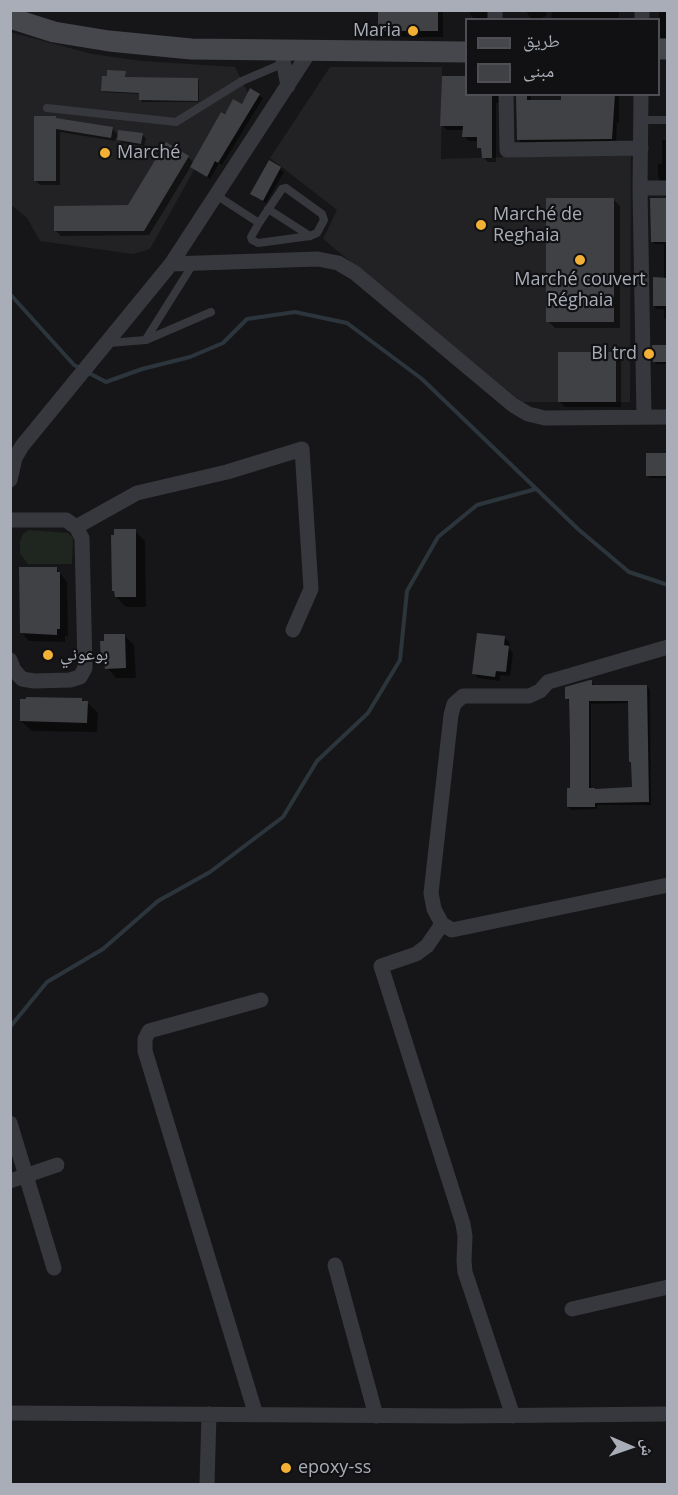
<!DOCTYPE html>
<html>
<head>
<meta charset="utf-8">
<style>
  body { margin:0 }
  #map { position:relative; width:678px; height:1495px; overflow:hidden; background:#161618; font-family:"Open Sans","Noto Naskh Arabic",sans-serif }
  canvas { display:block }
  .frame { position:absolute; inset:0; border:12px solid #a8adb8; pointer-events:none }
  .legend { position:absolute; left:465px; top:18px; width:195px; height:78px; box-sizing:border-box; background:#111113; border:2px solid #4d4f55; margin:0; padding:8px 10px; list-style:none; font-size:18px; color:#a8adb8 }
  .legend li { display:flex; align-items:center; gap:12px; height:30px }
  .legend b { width:30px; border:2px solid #4d4f55 }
  .north { position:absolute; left:600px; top:1417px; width:60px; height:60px; -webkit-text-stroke:4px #111113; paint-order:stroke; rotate:92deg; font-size:16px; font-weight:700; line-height:24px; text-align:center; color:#a8adb8 }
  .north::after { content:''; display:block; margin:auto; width:21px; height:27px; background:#a8adb8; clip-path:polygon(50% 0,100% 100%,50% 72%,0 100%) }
</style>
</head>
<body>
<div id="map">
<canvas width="678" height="1495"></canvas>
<div class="frame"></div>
<ul class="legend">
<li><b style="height:8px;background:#45474d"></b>طريق</li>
<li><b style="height:16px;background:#404145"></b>مبنى</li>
</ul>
<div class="north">ش</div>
</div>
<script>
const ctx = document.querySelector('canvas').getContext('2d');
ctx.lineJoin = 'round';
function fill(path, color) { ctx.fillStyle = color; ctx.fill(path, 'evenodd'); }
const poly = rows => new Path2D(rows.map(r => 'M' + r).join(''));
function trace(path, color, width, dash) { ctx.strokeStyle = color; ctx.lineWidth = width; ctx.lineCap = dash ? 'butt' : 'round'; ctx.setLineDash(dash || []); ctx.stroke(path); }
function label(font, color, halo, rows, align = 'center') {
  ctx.font = font + ' "Open Sans","Noto Naskh Arabic",sans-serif'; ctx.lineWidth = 4.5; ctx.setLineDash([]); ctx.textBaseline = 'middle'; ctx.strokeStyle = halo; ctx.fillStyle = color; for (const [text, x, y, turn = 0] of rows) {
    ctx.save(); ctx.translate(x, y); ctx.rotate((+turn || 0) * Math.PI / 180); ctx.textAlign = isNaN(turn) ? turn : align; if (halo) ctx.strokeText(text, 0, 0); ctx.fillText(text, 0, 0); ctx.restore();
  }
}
const built = poly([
  [10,32,92,54,142,61,235,67,248,93,242,104,233,99,226,113,221,112,191,167,194,170,150,249,133,254,40,241,27,218,11,205],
  [330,67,442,67,441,159,631,153,630,402,522,402,323,239,337,210,270,158]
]);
const green = poly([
  [29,530,68,533,73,538,72,564,28,564,20,554,20,541,23,534]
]);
const shadow = poly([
  [379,10,443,10,443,37,385,37,379,31],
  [470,10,491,10,490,20,475,20,470,14],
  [525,10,545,10,547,15,538,20,532,20],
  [552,10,619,10,619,20,551,20],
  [659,10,668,10,668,41,664,41,659,36],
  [125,72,126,78,197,79,199,81,199,102,142,102,140,94,104,92,102,91],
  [443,77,466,77,466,94,502,94,501,103,496,103,496,162,488,162,483,157,479,141,469,141,464,136,464,130,447,130,442,125],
  [251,90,263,98,222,165,219,163,210,179,191,166,149,235,61,236,56,231,129,207,188,157,194,163,242,106],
  [517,94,531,94,531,102,563,102,563,94,619,94,619,123,617,123,616,143,523,144,518,139],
  [56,118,58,120,112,128,119,136,142,135,146,138,144,146,122,143,116,137,115,141,60,132,60,185,40,185,35,180],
  [662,140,668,140,668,181,661,181,658,178,658,164,662,164],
  [269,162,284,172,266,203,255,197],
  [668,198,668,321,664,318,664,309,657,309,654,306,664,279,664,244,655,244,652,241],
  [613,199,620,206,620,328,555,328,548,321],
  [668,346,668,364,657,364,654,361],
  [616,353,621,358,621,407,565,407,560,402],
  [668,455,668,478,650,478,647,475],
  [135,531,145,541,146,607,126,607,116,597,113,591],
  [56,568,67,582,68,636,65,636,65,642,29,641,21,632],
  [124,635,134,645,136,678,116,678,102,662],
  [505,638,510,643,509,648,513,653,510,676,500,675,500,681,478,678,473,673],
  [591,681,595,687,647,686,650,690,651,805,597,805,597,809,571,810,568,807,572,789,569,701,566,698],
  [630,703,633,789,591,789,591,704],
  [82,700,87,702,98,713,97,732,32,731,21,721],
  [666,805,668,805,668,844,666,842]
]);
const stream = poly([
  [10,294,74,365,80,368],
  [87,372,106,382,142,369,190,357,223,343,247,319,295,312,347,323,422,379,578,529,629,572,668,585],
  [10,1027,47,982,103,949,158,901,210,872,283,817,317,761,368,713,400,660,407,591,438,537,477,505,536,489]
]);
const building = poly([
  [378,10,438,10,438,31,378,31],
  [107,70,126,71,125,77,198,78,198,101,139,100,139,93,101,91,102,76,107,76],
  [442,76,466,76,466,94,492,94,492,158,482,158,481,148,477,148,477,137,462,137,463,126,440,126],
  [250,88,260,94,218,163,215,161,207,177,190,167,221,112,225,114,233,99,242,104],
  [516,94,527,94,527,100,561,100,561,94,615,94,612,139,517,140],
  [34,116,56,116,56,118,113,127,111,138,56,129,56,181,34,181],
  [118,130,143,133,141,144,117,140],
  [166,142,189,156,144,231,54,231,54,206,128,205],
  [269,160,281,167,263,201,250,194],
  [546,198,614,198,614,322,546,322],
  [650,198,668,198,668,242,651,242],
  [653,277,668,278,668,306,653,306],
  [652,345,668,345,668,362,653,362],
  [558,352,616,352,616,402,558,402],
  [646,453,668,453,668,476,646,476],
  [114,529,136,529,136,597,115,597,114,591,112,591,111,535,114,535],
  [19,567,57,567,57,572,60,572,60,629,57,629,57,635,20,633],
  [477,633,505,636,504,645,509,646,506,672,496,671,495,677,472,674],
  [104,634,125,634,126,668,105,669,104,663,101,663,100,641,104,641],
  [590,680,592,680,592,685,647,685,649,802,595,803,595,807,567,807,567,788,570,788,570,739,569,699,565,699,565,687],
  [589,701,628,701,629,762,631,762,632,787,595,789,595,788,589,788],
  [26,697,82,698,82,701,88,701,87,723,20,721,20,699,26,699]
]);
const lane = poly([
  [47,108,176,122,242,81,284,63],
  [641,120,668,120],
  [286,188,322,214,324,220,317,233,310,236,258,243,252,240,251,237,259,223,282,189,286,188],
  [216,195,259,223],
  [268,209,310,236],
  [146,339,193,264],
  [109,343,146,340,211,312]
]);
const street = poly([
  [495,20,495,10],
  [642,20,642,10],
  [273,49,282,55,288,86],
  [506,94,507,150,641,148],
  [641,94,640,188,644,417],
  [640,188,668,188],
  [171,264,318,259,338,263,355,273,513,405,528,414,545,418,668,417],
  [10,480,15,458,22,446,171,264,310,51],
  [10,520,66,520,76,527,82,538,85,668,80,677,70,680,34,681,22,679,14,670,10,660],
  [76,527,137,493,227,472,302,449,311,589,293,630],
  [668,647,548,682,540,691,529,696,463,696,454,704,451,715,431,893,434,909,442,924,452,930,668,885],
  [442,924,427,946,416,954,381,966,463,1224,465,1236,464,1261,465,1272,513,1416],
  [10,1123,54,1268],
  [10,1181,57,1165],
  [335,1265,376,1416],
  [572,1309,668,1287],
  [10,1413,456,1416,668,1414],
  [256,1415,145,1051,145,1039,149,1031,261,1000],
  [207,1484,209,1414]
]);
const secondary = poly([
  [10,18,54,32,109,41,191,49,466,52],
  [658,49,668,49]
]);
const markers = [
  [413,31,6,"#f2b134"],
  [105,153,6,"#f2b134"],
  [481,225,6,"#f2b134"],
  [580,260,6,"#f2b134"],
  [649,354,6,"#f2b134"],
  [48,655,6,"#f2b134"],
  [286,1468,6,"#f2b134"]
];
const poiNames = [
  ["Maria",401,31,"right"],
  ["Marché",117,153],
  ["Marché de",493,215],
  ["Reghaia",493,236],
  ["Marché couvert",580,280,"center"],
  ["Réghaia",580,301,"center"],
  ["Bl trd",637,354,"right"],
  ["بوعوني",60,655],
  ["epoxy-ss",298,1468]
];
fill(built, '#222225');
fill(green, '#1e261f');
fill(shadow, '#0007');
trace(stream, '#2c353c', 4);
fill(building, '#404145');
trace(lane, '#37383d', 8);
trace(street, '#37383d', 15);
trace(secondary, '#45474d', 21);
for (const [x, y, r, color] of markers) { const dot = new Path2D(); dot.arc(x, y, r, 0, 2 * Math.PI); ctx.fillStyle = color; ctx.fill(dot); trace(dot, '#111113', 2); }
label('18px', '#a8adb8', '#111113', poiNames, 'left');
</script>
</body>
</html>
